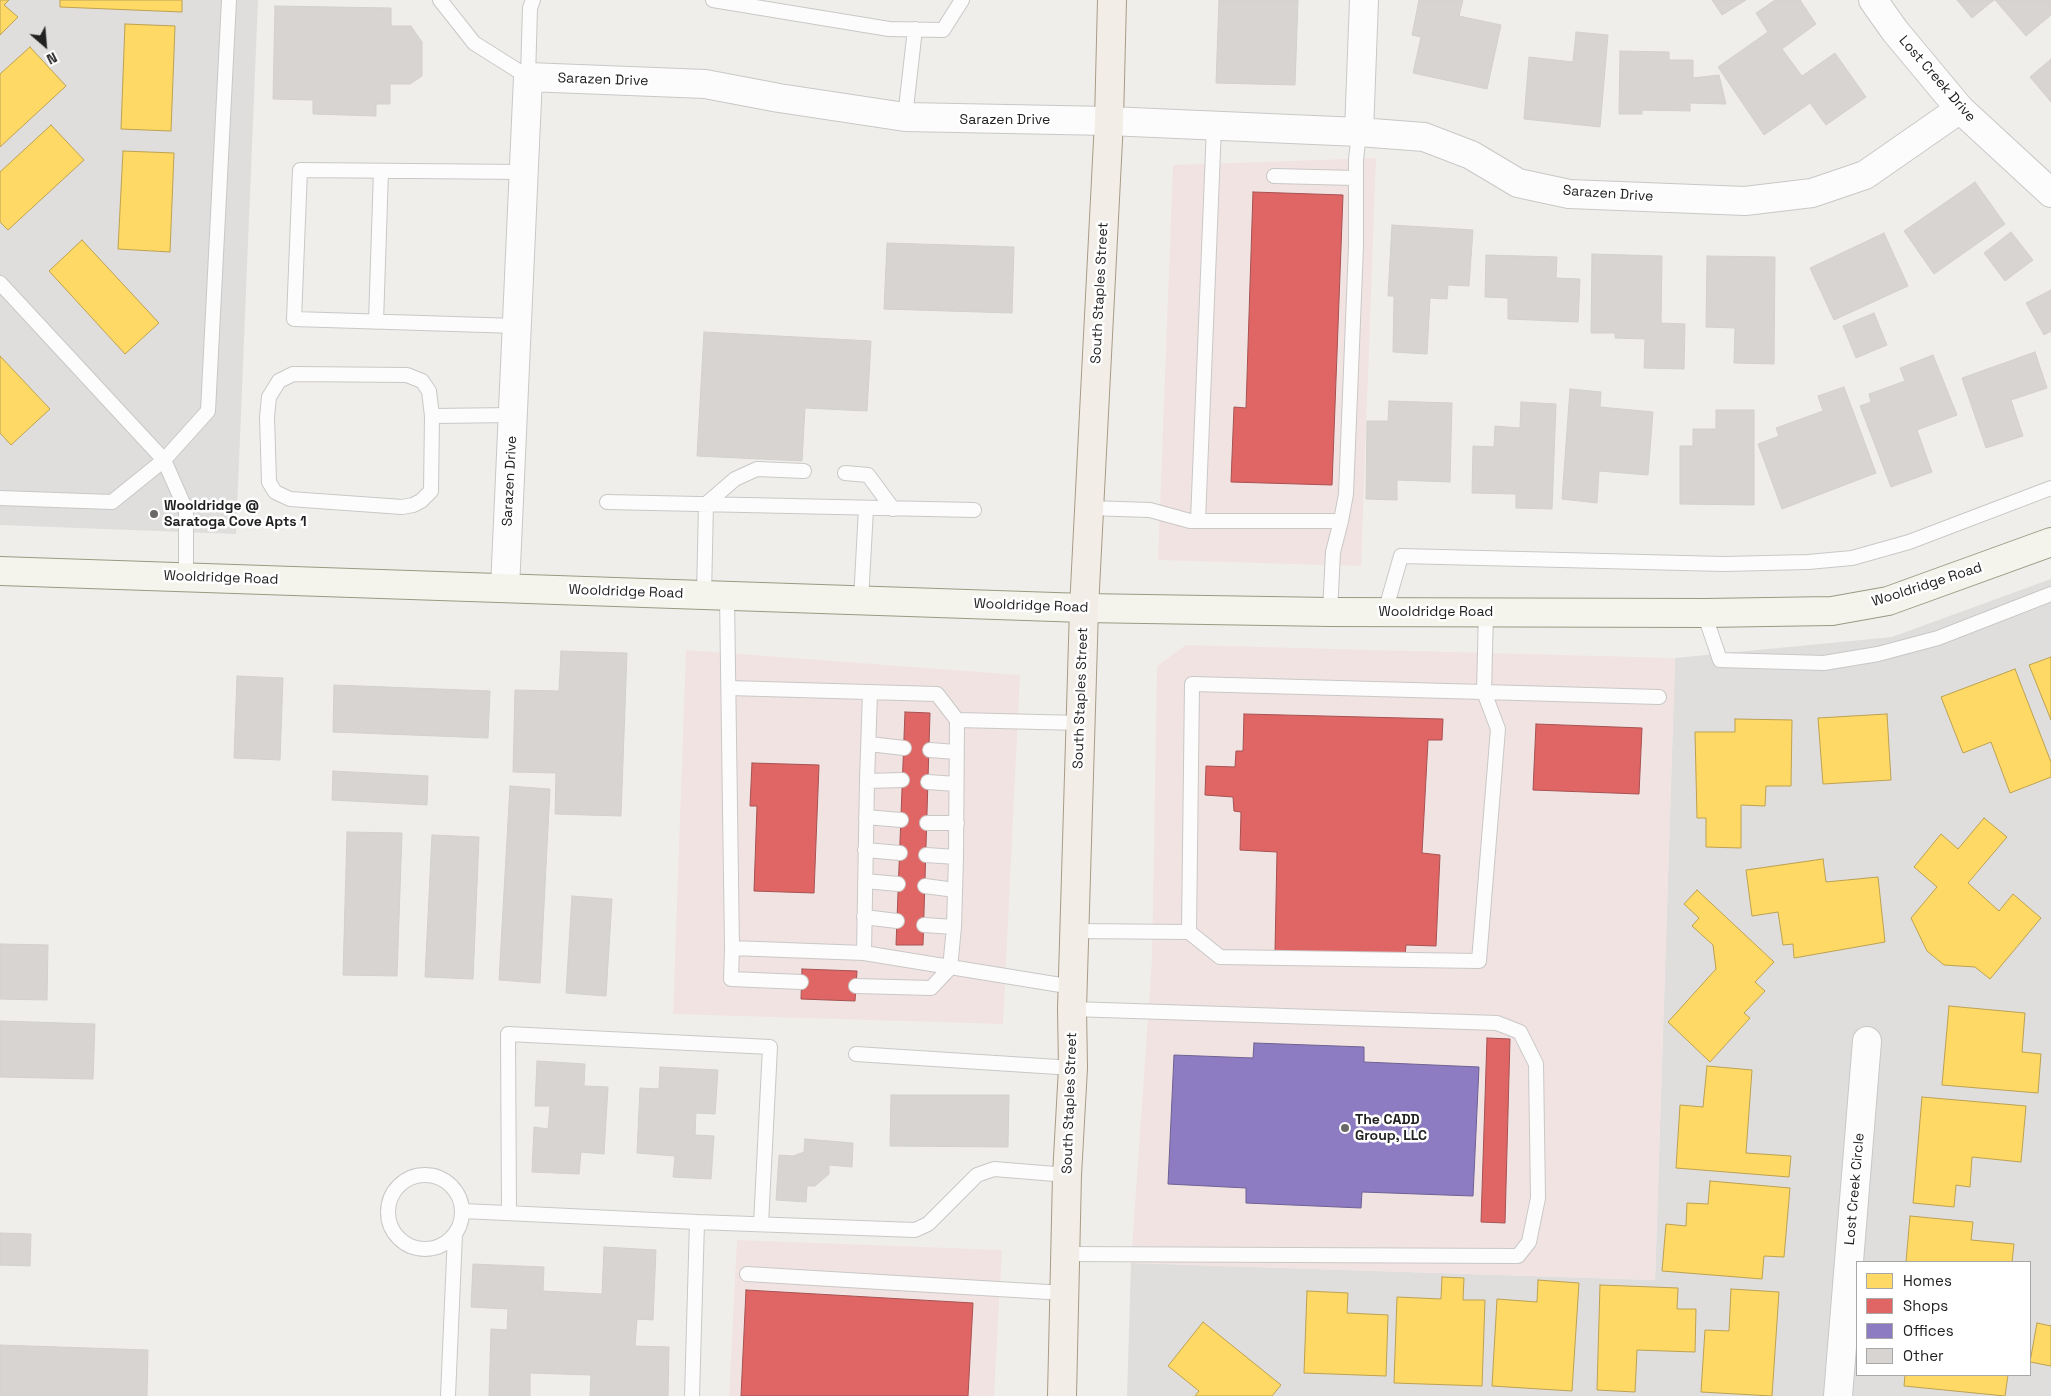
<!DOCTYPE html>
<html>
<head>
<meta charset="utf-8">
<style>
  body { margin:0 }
  #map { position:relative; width:2051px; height:1396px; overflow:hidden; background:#f0eeeb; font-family:"Space Grotesk",sans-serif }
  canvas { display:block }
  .legend { position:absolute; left:1856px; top:1261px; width:175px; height:115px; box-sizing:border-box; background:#fff; border:1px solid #a7a7a7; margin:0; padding:6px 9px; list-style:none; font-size:15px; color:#222 }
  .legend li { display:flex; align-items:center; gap:10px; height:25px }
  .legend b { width:25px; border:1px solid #a7a7a7 }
  .north { position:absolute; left:20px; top:20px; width:50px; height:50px; -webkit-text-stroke:4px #fff; paint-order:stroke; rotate:153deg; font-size:14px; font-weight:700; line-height:20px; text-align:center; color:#222 }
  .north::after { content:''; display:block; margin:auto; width:18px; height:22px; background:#222; clip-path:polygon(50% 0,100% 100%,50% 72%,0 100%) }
</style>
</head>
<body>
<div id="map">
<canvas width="2051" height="1396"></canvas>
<ul class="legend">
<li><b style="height:14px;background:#ffd966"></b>Homes</li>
<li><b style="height:14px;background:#e06666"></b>Shops</li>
<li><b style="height:14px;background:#8e7cc3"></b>Offices</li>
<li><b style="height:14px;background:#d7d4d2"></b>Other</li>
</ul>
<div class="north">N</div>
</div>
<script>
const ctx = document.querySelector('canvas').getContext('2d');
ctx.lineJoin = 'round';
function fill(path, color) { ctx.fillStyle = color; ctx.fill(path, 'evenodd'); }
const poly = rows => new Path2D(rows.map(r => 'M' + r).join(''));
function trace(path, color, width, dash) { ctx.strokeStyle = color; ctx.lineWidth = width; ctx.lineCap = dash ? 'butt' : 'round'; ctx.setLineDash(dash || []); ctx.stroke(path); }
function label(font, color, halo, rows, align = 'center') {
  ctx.font = font + ' "Space Grotesk",sans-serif'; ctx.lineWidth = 5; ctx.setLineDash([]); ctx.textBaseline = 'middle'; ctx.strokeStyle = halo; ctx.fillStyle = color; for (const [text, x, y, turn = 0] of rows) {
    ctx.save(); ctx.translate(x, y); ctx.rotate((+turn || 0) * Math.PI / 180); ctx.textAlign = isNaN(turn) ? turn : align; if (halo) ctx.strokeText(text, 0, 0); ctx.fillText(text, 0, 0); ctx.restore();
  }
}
const residential = poly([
  [0,0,258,0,236,534,0,525],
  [2051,579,2051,1396,1127,1396,1131,1263,1655,1280,1675,658,1892,637],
  [1857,1262,2030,1262,2030,1375,1857,1375]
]);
const commercial = poly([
  [1376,158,1361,566,1158,560,1173,165],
  [1186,645,1675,658,1655,1280,1131,1263,1152,960,1157,666],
  [686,650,1020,675,1003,1024,673,1014],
  [737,1240,1002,1250,994,1396,729,1396]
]);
const homes = poly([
  [0,0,9,0,4,5,18,17,0,35,0,0],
  [60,0,182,0,182,12,60,7,60,0],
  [125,24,175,26,171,131,121,129,125,24],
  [30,47,66,86,0,147,0,74,30,47],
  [51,125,84,160,8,230,0,222,0,172,51,125],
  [123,151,174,153,170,252,118,249,123,151],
  [82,240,159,323,125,354,49,271,82,240],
  [0,356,50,409,11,445,0,433,0,356],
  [2051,657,2051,720,2029,665,2051,657],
  [2015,669,2051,762,2051,777,2010,793,1991,742,1963,753,1941,697,2015,669],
  [1887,714,1891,780,1823,784,1818,718,1887,714],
  [1735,719,1792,720,1791,786,1766,786,1765,806,1741,805,1741,848,1706,847,1706,818,1697,818,1695,732,1735,732,1735,719],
  [1984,818,2007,837,1968,883,1999,911,2013,894,2041,918,1990,979,1975,967,1944,965,1927,951,1911,918,1937,887,1914,867,1941,834,1958,849,1984,818],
  [1823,859,1826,882,1878,877,1885,942,1794,958,1793,944,1783,945,1778,912,1752,916,1746,870,1823,859],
  [1697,890,1774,962,1755,982,1765,991,1744,1013,1750,1018,1710,1062,1668,1022,1716,969,1713,945,1692,926,1699,918,1684,904,1697,890],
  [1949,1006,2025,1013,2022,1052,2041,1054,2038,1093,1942,1085,1949,1006],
  [1707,1066,1752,1070,1746,1153,1791,1156,1789,1177,1676,1168,1680,1105,1703,1107,1707,1066],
  [1922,1097,2026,1106,2021,1162,1972,1157,1970,1187,1956,1185,1954,1207,1913,1203,1922,1097],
  [1710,1181,1790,1188,1784,1257,1764,1256,1762,1279,1662,1271,1666,1224,1686,1226,1687,1203,1708,1204,1710,1181],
  [1910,1216,1973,1222,1971,1240,2014,1244,2012,1262,1906,1262,1910,1216],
  [1442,1277,1464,1278,1463,1300,1485,1300,1482,1386,1394,1383,1397,1297,1441,1299,1442,1277],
  [1538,1280,1579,1283,1572,1391,1492,1386,1497,1299,1537,1302,1538,1280],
  [1600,1285,1678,1288,1677,1309,1696,1309,1695,1352,1637,1350,1635,1392,1597,1390,1600,1285],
  [1731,1289,1779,1292,1772,1396,1701,1392,1705,1330,1729,1331,1731,1289],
  [1307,1291,1348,1293,1347,1313,1388,1315,1386,1376,1304,1373,1307,1291],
  [1203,1322,1281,1385,1272,1396,1195,1396,1199,1391,1168,1366,1203,1322],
  [2037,1323,2051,1326,2051,1366,2030,1362,2037,1323],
  [1905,1375,2008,1375,2005,1396,1904,1386,1905,1375]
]);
const shops = poly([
  [1253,192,1343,195,1332,485,1231,482,1234,407,1246,408,1253,192],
  [905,712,930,713,923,945,896,945,905,712],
  [1244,714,1443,719,1442,740,1428,740,1422,853,1440,855,1436,946,1406,945,1405,956,1275,951,1277,852,1240,850,1241,812,1234,811,1233,797,1205,795,1206,766,1235,767,1236,751,1243,751,1244,714],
  [1536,724,1642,728,1639,794,1533,790,1536,724],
  [752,763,819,765,814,893,754,891,757,806,750,806,752,763],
  [802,969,857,971,855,1001,801,999,802,969],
  [1487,1038,1510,1039,1505,1223,1481,1222,1487,1038],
  [746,1290,973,1303,968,1396,741,1396,746,1290]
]);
const offices = poly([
  [1254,1043,1364,1047,1364,1062,1479,1067,1473,1196,1362,1192,1361,1208,1246,1203,1246,1188,1168,1184,1174,1055,1253,1058,1254,1043]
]);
const building = poly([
  [1219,0,1298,0,1295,85,1216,83,1219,0],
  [1419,0,1463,0,1459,16,1501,25,1487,89,1413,73,1421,37,1412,35,1419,0],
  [1712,0,1746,0,1722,15,1712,0],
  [1775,0,1800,0,1816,24,1782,49,1802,76,1835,53,1866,97,1826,125,1810,103,1764,135,1718,67,1768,32,1756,13,1775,0],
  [1957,0,1994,0,1972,18,1957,0],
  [1995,0,2051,0,2051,15,2026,36,1995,0],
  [275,6,391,8,391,26,411,26,422,42,422,76,410,84,390,84,390,104,376,104,376,116,313,114,313,100,273,99,275,6],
  [1576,32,1608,35,1600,127,1524,119,1529,57,1573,62,1576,32],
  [1620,51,1669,52,1669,60,1693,60,1693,78,1719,75,1726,104,1690,103,1690,111,1642,110,1642,114,1619,114,1620,51],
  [2051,59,2051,102,2030,77,2051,59],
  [1975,182,2005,224,1934,274,1904,231,1975,182],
  [1392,225,1473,230,1469,286,1448,285,1447,299,1430,298,1427,354,1393,352,1394,296,1388,296,1392,225],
  [2011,232,2033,260,2005,281,1984,253,2011,232],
  [1884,233,1908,286,1834,320,1810,268,1884,233],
  [887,243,1014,247,1012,313,884,309,887,243],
  [1592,254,1662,256,1661,323,1685,324,1684,369,1644,368,1645,339,1615,338,1615,333,1591,333,1592,254],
  [1486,255,1557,257,1556,278,1580,279,1578,322,1508,319,1508,298,1485,297,1486,255],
  [1707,256,1775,257,1774,364,1734,363,1735,328,1706,327,1707,256],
  [2051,290,2051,331,2044,335,2026,303,2051,290],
  [1874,313,1887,345,1856,358,1843,326,1874,313],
  [704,332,871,341,867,411,805,408,802,461,697,456,704,332],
  [2035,352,2047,388,2011,400,2023,436,1986,448,1962,378,2035,352],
  [1933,355,1957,415,1917,430,1932,472,1891,487,1860,406,1871,402,1869,394,1905,381,1900,368,1933,355],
  [1844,387,1876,473,1782,509,1758,444,1779,436,1776,428,1823,411,1818,396,1844,387],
  [1570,389,1601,392,1600,407,1653,412,1648,475,1599,471,1597,503,1562,499,1570,389],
  [1389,401,1452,403,1450,482,1397,480,1397,500,1366,499,1367,421,1388,421,1389,401],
  [1521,402,1556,404,1552,509,1516,508,1516,494,1472,493,1473,446,1494,447,1495,426,1520,428,1521,402],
  [1716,410,1754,410,1754,505,1680,504,1680,446,1693,446,1693,429,1716,429,1716,410],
  [561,651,627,653,621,816,555,814,556,773,513,772,515,690,559,691,561,651],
  [237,676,283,678,280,760,234,758,237,676],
  [334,685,490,691,488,738,333,732,334,685],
  [333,771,428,776,427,805,332,800,333,771],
  [510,786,550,789,540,983,499,980,510,786],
  [347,832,402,833,397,976,343,975,347,832],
  [432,835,479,837,473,979,425,977,432,835],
  [572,896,612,899,606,996,566,993,572,896],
  [0,944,48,945,47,1000,0,999,0,944],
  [0,1021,95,1024,93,1079,0,1077,0,1021],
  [537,1061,585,1064,584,1086,608,1087,604,1154,581,1152,579,1174,532,1172,534,1127,548,1129,550,1106,535,1106,537,1061],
  [660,1067,718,1070,715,1114,696,1113,695,1135,714,1136,711,1179,673,1177,675,1156,637,1153,640,1088,659,1089,660,1067],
  [891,1095,1009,1095,1008,1147,890,1146,891,1095],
  [805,1139,853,1143,852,1167,829,1165,829,1174,815,1186,807,1186,806,1202,776,1200,779,1155,793,1156,804,1152,805,1139],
  [0,1233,31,1234,30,1266,0,1265,0,1233],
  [604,1247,656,1250,653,1320,637,1319,635,1346,669,1347,668,1396,590,1396,591,1375,530,1373,530,1396,489,1396,491,1329,507,1330,508,1309,471,1307,473,1264,544,1267,543,1291,602,1294,604,1247],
  [0,1345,148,1350,147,1396,0,1396,0,1345]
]);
const lane = poly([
  [440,0,474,43,528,77],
  [713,0,889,29,943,30,962,0],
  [528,77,530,8,533,0],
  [905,117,915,29],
  [1274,176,1356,178],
  [0,283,164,460,186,510,186,577],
  [376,322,381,171],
  [517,326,294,319,300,170,524,172],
  [432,416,431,491,421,501,413,505,402,507,290,499,275,492,269,482,267,417,269,397,279,381,293,374,407,375,422,381,429,391,432,416,513,415],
  [845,473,868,475,893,509],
  [0,498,112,502,164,460,208,411,229,0],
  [607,502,974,510],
  [1089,508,1150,510,1190,521,1341,521],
  [1198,521,1214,126],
  [704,595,706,504,735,479,757,469,804,471],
  [727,596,732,948,864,953,1073,987],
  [861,600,866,509],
  [1330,612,1333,552,1341,521,1346,494,1356,246,1356,160,1359,132],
  [1385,612,1401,556,1724,564,1808,562,1852,558,1909,542,2051,488],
  [1704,613,1720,660,1824,663,1878,654,1938,638,2051,594],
  [729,688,937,694,957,720,1081,723],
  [869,744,904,748],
  [930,750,956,752],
  [867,781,902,780],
  [928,782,956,784],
  [866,817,901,820],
  [927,823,957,823],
  [865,850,900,853],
  [926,855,956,857],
  [865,881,898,884],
  [925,886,955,890],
  [864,917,897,921],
  [924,925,954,927],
  [1075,931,1189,932,1192,684,1484,692,1486,612],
  [1189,932,1220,957,1479,961,1498,729,1484,692,1659,697],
  [732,948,731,979,801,982],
  [864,953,867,781,870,692],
  [856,986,931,988,950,968,954,927,956,857,957,720],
  [856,1054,1073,1068],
  '388 1212a37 37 0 1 1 74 0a37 37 0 1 1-74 0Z',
  [463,1211,697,1222],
  [509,1213,508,1034,770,1047,761,1224],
  [1065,1254,1518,1256,1529,1242,1538,1198,1536,1064,1520,1032,1497,1023,1072,1009],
  [747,1274,1065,1293],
  [448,1396,455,1234],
  [692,1396,697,1222,915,1230,928,1224,977,1175,994,1169,1067,1175]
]);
const street = poly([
  [1873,0,1895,31,1960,109,2051,193],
  [1359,132,1364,0],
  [505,588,528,77,705,84,779,98,905,117,1109,121,1359,132,1424,137,1471,155,1518,183,1569,194,1745,201,1812,193,1865,175,1960,109],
  [1838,1396,1867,1041]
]);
const secondary = poly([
  [0,571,1084,608,1330,612,1704,613,1832,611,1888,601,2051,542]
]);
const primary = poly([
  [1062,1396,1067,1175,1073,1068,1072,1009,1084,608,1109,121,1112,0]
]);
const markers = [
  [154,514,5,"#6a6968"],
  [1345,1128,5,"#6a6968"]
];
const streetNames = [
  ["Lost Creek Drive",1937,79,49],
  ["Sarazen Drive",603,80,2],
  ["Sarazen Drive",1005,120],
  ["Sarazen Drive",1608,194,4],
  ["South Staples Street",1100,293,-87],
  ["Sarazen Drive",510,481,-87],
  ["Wooldridge Road",221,578,2],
  ["Wooldridge Road",1927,585,-18],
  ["Wooldridge Road",626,592,2],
  ["Wooldridge Road",1031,606,2],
  ["Wooldridge Road",1436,612],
  ["South Staples Street",1081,698,-88],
  ["South Staples Street",1070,1103,-88],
  ["Lost Creek Circle",1855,1189,-85]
];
const poiNames = [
  ["Wooldridge @",164,506],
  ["Saratoga Cove Apts 1",164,522],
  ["The CADD",1355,1120],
  ["Group, LLC",1355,1136]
];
fill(residential, '#dfdedc');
fill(commercial, '#f1e3e1');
fill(homes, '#ffd966');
trace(homes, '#bda252', 1);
fill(shops, '#e06666');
trace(shops, '#a75252', 1);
fill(offices, '#8e7cc3');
trace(offices, '#6e6193', 1);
fill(building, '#d7d4d2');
trace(building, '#d3d0cc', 1);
trace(lane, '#c9c8c7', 16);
trace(street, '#c9c8c7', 30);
trace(secondary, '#999a82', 30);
trace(primary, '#a79c86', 30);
trace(lane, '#fdfcfc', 14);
trace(street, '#fdfcfc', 28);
trace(secondary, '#f4f4ed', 28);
trace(primary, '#f3ede7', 28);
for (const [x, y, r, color] of markers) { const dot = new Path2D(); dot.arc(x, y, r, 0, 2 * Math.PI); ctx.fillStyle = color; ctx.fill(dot); trace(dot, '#fff', 2); }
label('14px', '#222', '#fff', streetNames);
label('bold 14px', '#222', '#fff', poiNames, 'left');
</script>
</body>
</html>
